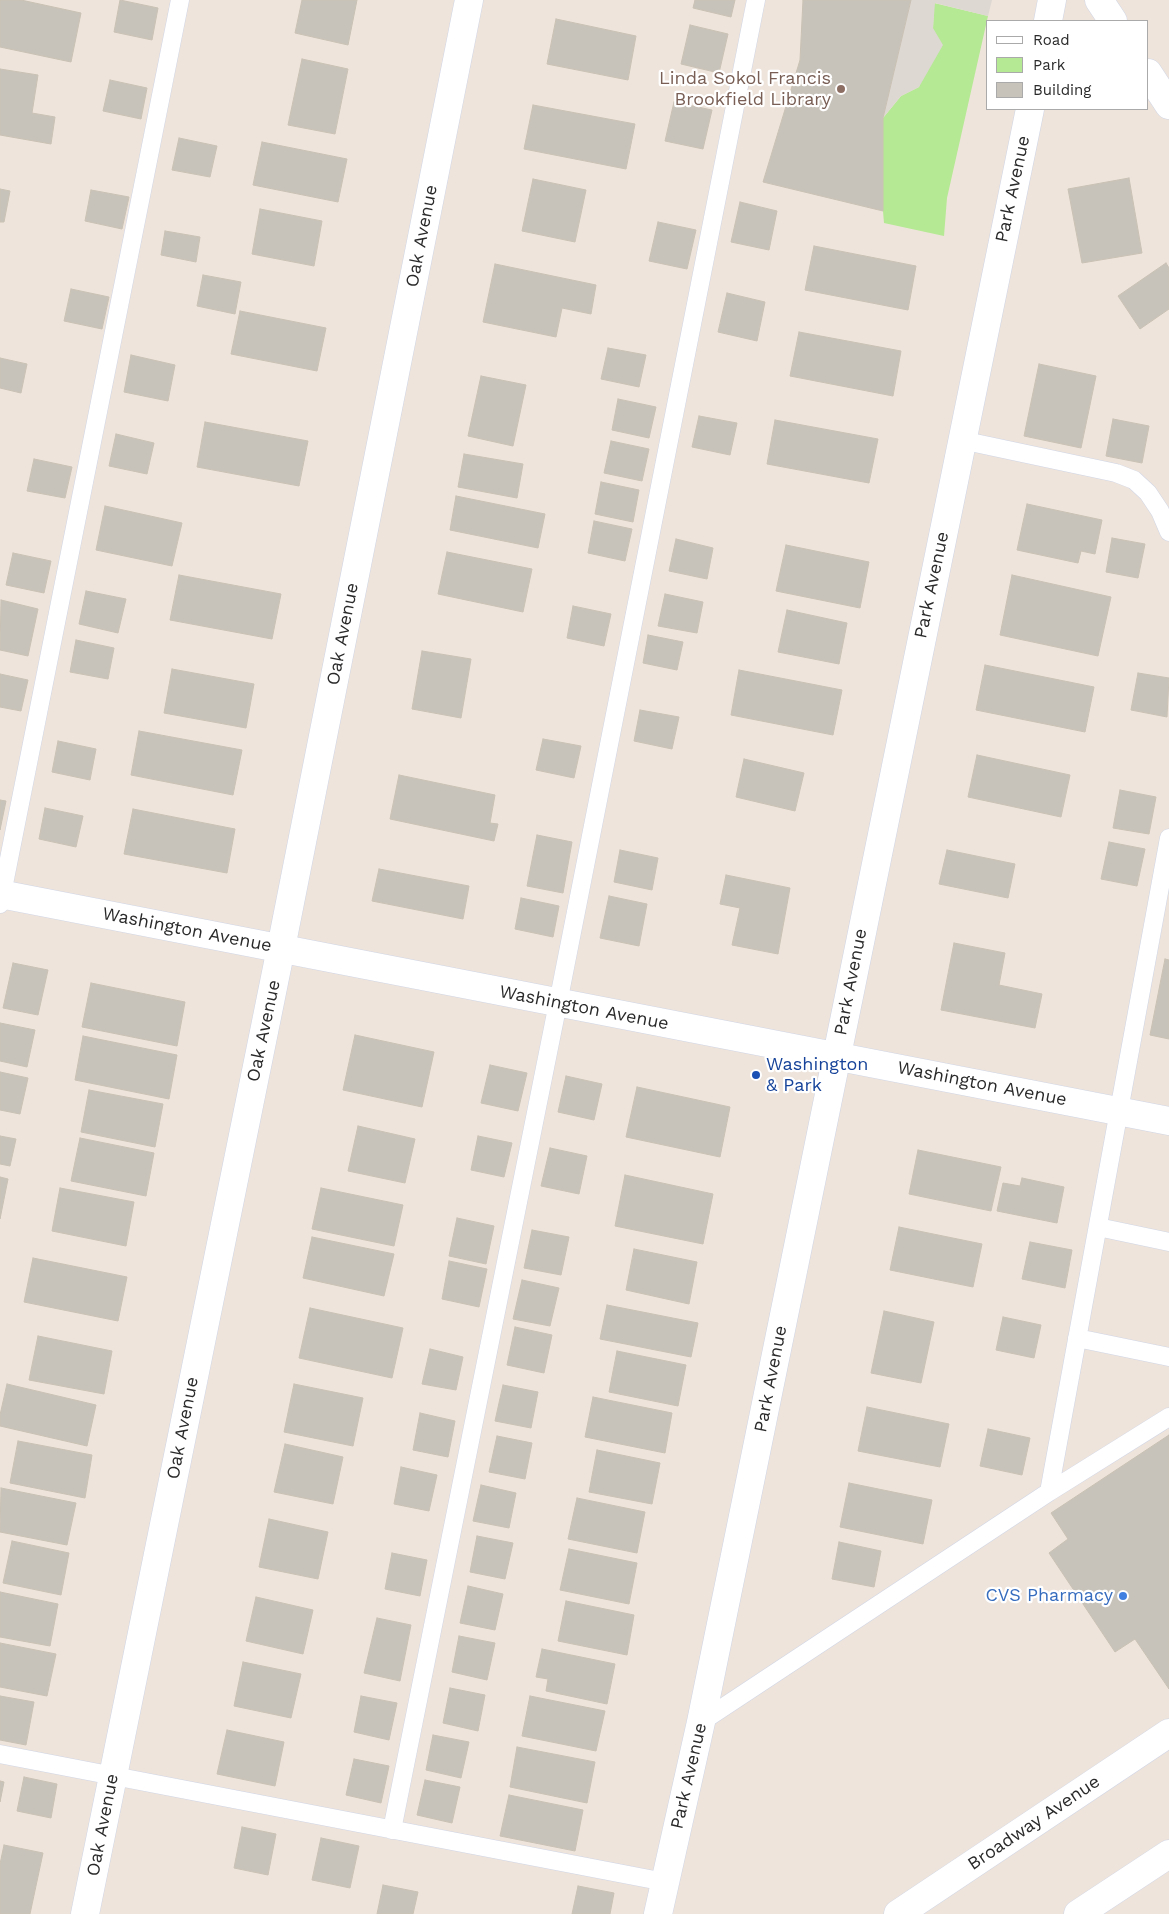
<!DOCTYPE html>
<html>
<head>
<meta charset="utf-8">
<style>
  body { margin:0 }
  #map { position:relative; width:1169px; height:1914px; overflow:hidden; background:#eee4db; font-family:"Work Sans",sans-serif }
  canvas { display:block }
  .legend { position:absolute; left:986px; top:20px; width:162px; height:90px; box-sizing:border-box; background:#fff; border:1px solid #aaa; margin:0; padding:6px 9px; list-style:none; font-size:15px; color:#2a2a2a }
  .legend li { display:flex; align-items:center; gap:10px; height:25px }
  .legend b { width:25px; border:1px solid #aaa }
</style>
</head>
<body>
<div id="map">
<canvas width="1169" height="1914"></canvas>
<ul class="legend">
<li><b style="height:6px;background:#fff"></b>Road</li>
<li><b style="height:14px;background:#b5e993"></b>Park</li>
<li><b style="height:14px;background:#c8c3ba"></b>Building</li>
</ul>
</div>
<script>
const ctx = document.querySelector('canvas').getContext('2d');
ctx.lineJoin = 'round';
function fill(path, color) { ctx.fillStyle = color; ctx.fill(path, 'evenodd'); }
const poly = rows => new Path2D(rows.map(r => 'M' + r).join(''));
function trace(path, color, width, dash) { ctx.strokeStyle = color; ctx.lineWidth = width; ctx.lineCap = dash ? 'butt' : 'round'; ctx.setLineDash(dash || []); ctx.stroke(path); }
function label(font, color, halo, rows, align = 'center') {
  ctx.font = font + ' "Work Sans",sans-serif'; ctx.lineWidth = 4.5; ctx.setLineDash([]); ctx.textBaseline = 'middle'; ctx.strokeStyle = halo; ctx.fillStyle = color; for (const [text, x, y, turn = 0] of rows) {
    ctx.save(); ctx.translate(x, y); ctx.rotate((+turn || 0) * Math.PI / 180); ctx.textAlign = isNaN(turn) ? turn : align; if (halo) ctx.strokeText(text, 0, 0); ctx.fillText(text, 0, 0); ctx.restore();
  }
}
const green = poly([
  [934,3,988,16,947,198,944,236,884,223,883,211,883,118,901,96,919,87,933,28]
]);
const plaza = poly([
  [911,0,992,0,988,16,935,3,933,28,943,45,919,87,901,96,883,118]
]);
const building = poly([
  [0,0,21,0,81,13,71,62,0,47,0,0],
  [120,0,158,8,152,40,114,32,120,0],
  [302,0,357,0,348,45,295,33,302,0],
  [695,0,735,0,731,17,693,8,695,0],
  [803,0,911,0,883,118,883,211,763,182,800,60,803,0],
  [556,19,636,36,628,80,547,64,556,19],
  [690,25,728,34,719,73,681,64,690,25],
  [302,59,348,69,335,134,288,125,302,59],
  [0,69,38,75,32,113,55,117,51,144,0,135,0,69],
  [110,80,147,88,141,119,103,111,110,80],
  [674,102,712,110,703,149,665,141,674,102],
  [533,105,635,124,626,169,524,149,533,105],
  [179,138,217,146,210,177,172,170,179,138],
  [262,142,347,159,338,202,253,185,262,142],
  [1129,178,1142,253,1082,263,1068,189,1129,178],
  [533,179,586,190,575,242,522,231,533,179],
  [0,189,10,191,4,222,0,222,0,189],
  [91,190,129,197,122,229,85,221,91,190],
  [740,202,777,211,769,250,731,242,740,202],
  [260,209,322,221,314,266,252,254,260,209],
  [658,222,696,230,687,269,649,261,658,222],
  [165,231,200,237,196,262,161,255,165,231],
  [814,246,916,266,908,310,805,290,814,246],
  [1166,263,1169,268,1169,309,1140,329,1118,296,1166,263],
  [495,264,596,285,591,314,562,308,556,337,483,322,495,264],
  [203,275,241,282,235,314,197,306,203,275],
  [71,289,109,297,102,329,64,321,71,289],
  [727,293,765,302,757,341,718,332,727,293],
  [240,311,326,328,317,371,231,354,240,311],
  [799,332,901,351,893,396,790,376,799,332],
  [608,348,646,355,639,387,601,379,608,348],
  [131,355,175,365,168,401,124,392,131,355],
  [0,358,27,364,21,393,0,388,0,358],
  [1039,364,1096,376,1081,448,1024,436,1039,364],
  [481,376,526,385,513,446,468,436,481,376],
  [618,399,656,407,649,438,612,430,618,399],
  [699,416,737,423,730,455,692,447,699,416],
  [1113,419,1149,426,1142,463,1106,456,1113,419],
  [775,420,878,439,869,483,767,464,775,420],
  [205,422,308,441,299,486,197,467,205,422],
  [116,434,154,443,147,474,109,466,116,434],
  [611,441,649,449,642,481,604,473,611,441],
  [464,454,523,464,517,498,458,487,464,454],
  [34,459,72,467,65,498,27,491,34,459],
  [601,482,639,490,633,522,595,514,601,482],
  [456,496,545,514,538,548,450,530,456,496],
  [1027,504,1102,520,1095,554,1081,551,1078,563,1017,550,1027,504],
  [105,506,182,523,172,566,96,550,105,506],
  [594,521,632,529,625,561,588,553,594,521],
  [1112,538,1145,544,1138,578,1106,572,1112,538],
  [676,539,713,548,707,579,669,571,676,539],
  [786,545,869,562,860,608,776,591,786,545],
  [447,552,532,569,523,612,438,594,447,552],
  [13,553,51,561,44,593,6,585,13,553],
  [179,575,281,594,272,639,170,620,179,575],
  [1012,575,1111,597,1098,656,1000,635,1012,575],
  [86,591,126,599,118,633,79,624,86,591],
  [665,594,703,602,697,633,658,626,665,594],
  [1,600,38,609,28,656,0,650,1,600],
  [573,606,611,614,604,646,567,638,573,606],
  [787,610,847,623,839,664,778,652,787,610],
  [648,635,683,642,677,670,643,663,648,635],
  [76,640,114,648,108,679,70,672,76,640],
  [422,651,471,659,461,718,412,709,422,651],
  [985,665,1094,687,1085,732,976,710,985,665],
  [172,669,254,684,246,728,164,713,172,669],
  [739,670,842,690,833,735,731,715,739,670],
  [1138,673,1169,678,1167,717,1131,710,1138,673],
  [0,674,28,680,21,711,0,707,0,674],
  [640,710,679,717,672,749,634,741,640,710],
  [139,731,242,750,233,795,131,775,139,731],
  [543,739,581,746,574,778,536,770,543,739],
  [58,741,96,749,90,780,52,772,58,741],
  [977,755,1070,775,1061,817,968,797,977,755],
  [744,759,804,773,795,811,736,797,744,759],
  [399,775,495,795,490,823,498,824,494,841,390,819,399,775],
  [1120,790,1156,797,1149,834,1113,828,1120,790],
  [0,800,6,801,0,830,0,800],
  [45,808,83,816,76,847,39,839,45,808],
  [133,809,235,829,227,873,124,854,133,809],
  [537,835,572,842,563,893,527,886,537,835],
  [1109,842,1145,849,1137,886,1101,879,1109,842],
  [620,850,658,858,652,890,614,882,620,850],
  [947,850,1015,864,1008,898,939,884,947,850],
  [379,869,469,886,463,919,372,901,379,869],
  [726,875,790,888,778,954,732,945,740,908,720,904,726,875],
  [609,896,647,904,639,946,600,938,609,896],
  [521,898,559,906,553,937,515,929,521,898],
  [954,943,1005,953,999,985,1042,994,1035,1028,941,1010,954,943],
  [1165,959,1169,960,1169,1039,1150,1035,1165,959],
  [13,963,48,970,38,1015,3,1008,13,963],
  [91,983,185,1002,177,1046,82,1027,91,983],
  [0,1023,35,1030,27,1067,0,1061,0,1023],
  [355,1035,434,1052,422,1107,343,1090,355,1035],
  [83,1036,177,1055,169,1099,75,1080,83,1036],
  [490,1065,527,1073,518,1111,481,1103,490,1065],
  [0,1072,28,1078,20,1114,0,1110,0,1072],
  [566,1076,602,1084,594,1120,558,1112,566,1076],
  [637,1087,730,1107,720,1157,626,1137,637,1087],
  [89,1090,163,1104,155,1147,81,1132,89,1090],
  [358,1126,415,1139,405,1183,348,1171,358,1126],
  [0,1136,16,1139,10,1166,0,1164,0,1136],
  [478,1136,512,1143,504,1177,471,1170,478,1136],
  [80,1138,154,1153,146,1196,71,1181,80,1138],
  [550,1148,587,1156,579,1194,541,1186,550,1148],
  [918,1150,1001,1167,991,1211,909,1194,918,1150],
  [625,1175,713,1194,703,1244,615,1226,625,1175],
  [0,1177,8,1179,0,1219,0,1177],
  [1022,1178,1064,1187,1057,1223,997,1211,1003,1183,1020,1186,1022,1178],
  [60,1188,134,1202,126,1246,52,1231,60,1188],
  [321,1188,403,1205,394,1246,312,1229,321,1188],
  [457,1218,494,1226,486,1264,449,1256,457,1218],
  [899,1227,982,1244,973,1287,890,1270,899,1227],
  [532,1230,569,1237,561,1275,524,1268,532,1230],
  [312,1237,394,1254,384,1296,303,1278,312,1237],
  [1030,1242,1072,1250,1065,1288,1022,1279,1030,1242],
  [634,1249,697,1262,689,1304,626,1290,634,1249],
  [33,1258,127,1277,118,1321,24,1302,33,1258],
  [449,1261,487,1269,479,1307,442,1299,449,1261],
  [522,1280,559,1288,550,1326,513,1319,522,1280],
  [607,1305,698,1323,691,1357,600,1339,607,1305],
  [310,1308,403,1328,392,1378,299,1358,310,1308],
  [884,1311,934,1322,921,1383,871,1373,884,1311],
  [1003,1317,1041,1325,1034,1358,996,1350,1003,1317],
  [515,1327,552,1335,544,1373,507,1365,515,1327],
  [38,1336,112,1351,104,1394,29,1380,38,1336],
  [430,1349,463,1357,456,1390,422,1384,430,1349],
  [617,1351,686,1365,678,1406,609,1392,617,1351],
  [7,1384,96,1405,87,1446,0,1426,0,1415,7,1384],
  [294,1384,363,1398,353,1446,284,1432,294,1384],
  [503,1385,538,1392,531,1428,495,1421,503,1385],
  [593,1397,672,1413,665,1453,585,1437,593,1397],
  [867,1407,949,1424,940,1467,858,1451,867,1407],
  [420,1413,455,1421,448,1457,413,1450,420,1413],
  [988,1429,1030,1438,1022,1475,980,1466,988,1429],
  [1169,1435,1169,1689,1135,1639,1115,1652,1049,1553,1068,1539,1051,1513,1169,1435],
  [497,1436,532,1443,525,1479,489,1472,497,1436],
  [18,1441,92,1455,85,1498,10,1483,18,1441],
  [285,1444,343,1457,333,1504,274,1492,285,1444],
  [597,1450,660,1463,652,1504,589,1492,597,1450],
  [401,1467,437,1475,429,1511,394,1504,401,1467],
  [849,1483,932,1500,923,1544,840,1527,849,1483],
  [481,1485,516,1493,509,1528,473,1521,481,1485],
  [1,1488,76,1503,67,1545,0,1532,1,1488],
  [577,1498,645,1512,637,1553,568,1539,577,1498],
  [269,1519,328,1532,318,1579,259,1567,269,1519],
  [477,1536,513,1543,505,1579,470,1572,477,1536],
  [12,1541,69,1553,61,1595,3,1583,12,1541],
  [839,1542,881,1551,874,1587,832,1579,839,1542],
  [569,1549,637,1563,629,1604,560,1590,569,1549],
  [392,1553,427,1560,420,1596,385,1589,392,1553],
  [468,1586,503,1594,495,1630,460,1623,468,1586],
  [0,1592,58,1604,50,1646,0,1637,0,1592],
  [256,1597,313,1610,303,1654,246,1641,256,1597],
  [566,1601,634,1615,627,1655,558,1641,566,1601],
  [377,1618,411,1625,400,1681,364,1673,377,1618],
  [459,1636,495,1643,487,1680,452,1672,459,1636],
  [0,1643,56,1654,47,1696,0,1687,0,1643],
  [542,1649,615,1664,607,1704,546,1691,548,1679,536,1677,542,1649],
  [243,1662,301,1674,291,1718,234,1706,243,1662],
  [450,1688,485,1695,478,1731,443,1723,450,1688],
  [0,1696,34,1702,26,1745,0,1740,0,1696],
  [361,1696,397,1703,389,1740,354,1732,361,1696],
  [530,1696,605,1711,596,1751,522,1736,530,1696],
  [227,1730,284,1742,275,1786,217,1774,227,1730],
  [433,1735,469,1742,461,1778,426,1770,433,1735],
  [517,1747,595,1762,587,1803,510,1787,517,1747],
  [354,1759,389,1766,381,1803,346,1795,354,1759],
  [24,1777,57,1784,51,1818,17,1811,24,1777],
  [425,1780,460,1787,452,1823,417,1815,425,1780],
  [0,1781,4,1782,0,1802,0,1781],
  [509,1795,583,1810,575,1851,500,1836,509,1795],
  [242,1827,276,1834,268,1875,234,1868,242,1827],
  [321,1838,359,1846,350,1888,312,1880,321,1838],
  [4,1845,43,1853,30,1914,0,1914,0,1864,4,1845],
  [383,1885,418,1892,413,1914,377,1914,383,1885],
  [578,1886,614,1893,610,1914,572,1914,578,1886]
]);
const lane = poly([
  [961,440,1116,473,1134,480,1148,493,1160,511,1169,532],
  [0,904,180,0],
  [1098,1227,1169,1242],
  [1077,1338,1169,1357],
  [1049,1492,1169,838],
  [701,1722,1049,1492,1169,1417],
  [0,1754,665,1882],
  [392,1830,558,1003,756,0]
]);
const street = poly([
  [1048,21,1052,0],
  [85,1914,281,948,469,0],
  [658,1914,701,1722,1030,109],
  [898,1914,1169,1733],
  [1078,1914,1169,1854]
]);
const secondary = poly([
  [1099,0,1113,21],
  [1148,73,1169,105],
  [0,894,1169,1121]
]);
const markers = [
  [841,89,5,"#8d6e63"],
  [756,1075,5,"#1a4fb4"],
  [1123,1596,5,"#3f7fe0"]
];
const educationNames = [
  ["Linda Sokol Francis",831,79],
  ["Brookfield Library",831,100]
];
const streetNames = [
  ["Park Avenue",1013,189,-78],
  ["Oak Avenue",422,236,-79],
  ["Park Avenue",932,585,-78],
  ["Oak Avenue",343,634,-79],
  ["Washington Avenue",187,930,11],
  ["Park Avenue",851,982,-79],
  ["Washington Avenue",584,1008,11],
  ["Oak Avenue",264,1031,-78],
  ["Washington Avenue",982,1084,11],
  ["Park Avenue",771,1379,-79],
  ["Oak Avenue",183,1428,-79],
  ["Park Avenue",689,1776,-77],
  ["Broadway Avenue",1034,1823,-34],
  ["Oak Avenue",103,1825,-79]
];
const transitNames = [
  ["Washington",766,1065],
  ["& Park",766,1086]
];
const shopNames = [
  ["CVS Pharmacy",1113,1596]
];
fill(green, '#b5e993');
fill(plaza, '#ddd8d2');
fill(building, '#c8c3ba');
trace(building, '#c9c1b4', 1);
trace(lane, '#d0d5e5', 19);
trace(street, '#d0d5e5', 29);
trace(secondary, '#d0d5e5', 29);
trace(lane, '#fff', 18);
trace(street, '#fff', 28);
trace(secondary, '#fff', 28);
for (const [x, y, r, color] of markers) { const dot = new Path2D(); dot.arc(x, y, r, 0, 2 * Math.PI); ctx.fillStyle = color; ctx.fill(dot); trace(dot, '#fff', 2); }
label('18px', '#785e54', '#fff', educationNames, 'right');
label('18px', '#2a2a2a', '#fff', streetNames);
label('18px', '#164399', '#fff', transitNames, 'left');
label('18px', '#366cbe', '#fff', shopNames, 'right');
</script>
</body>
</html>
